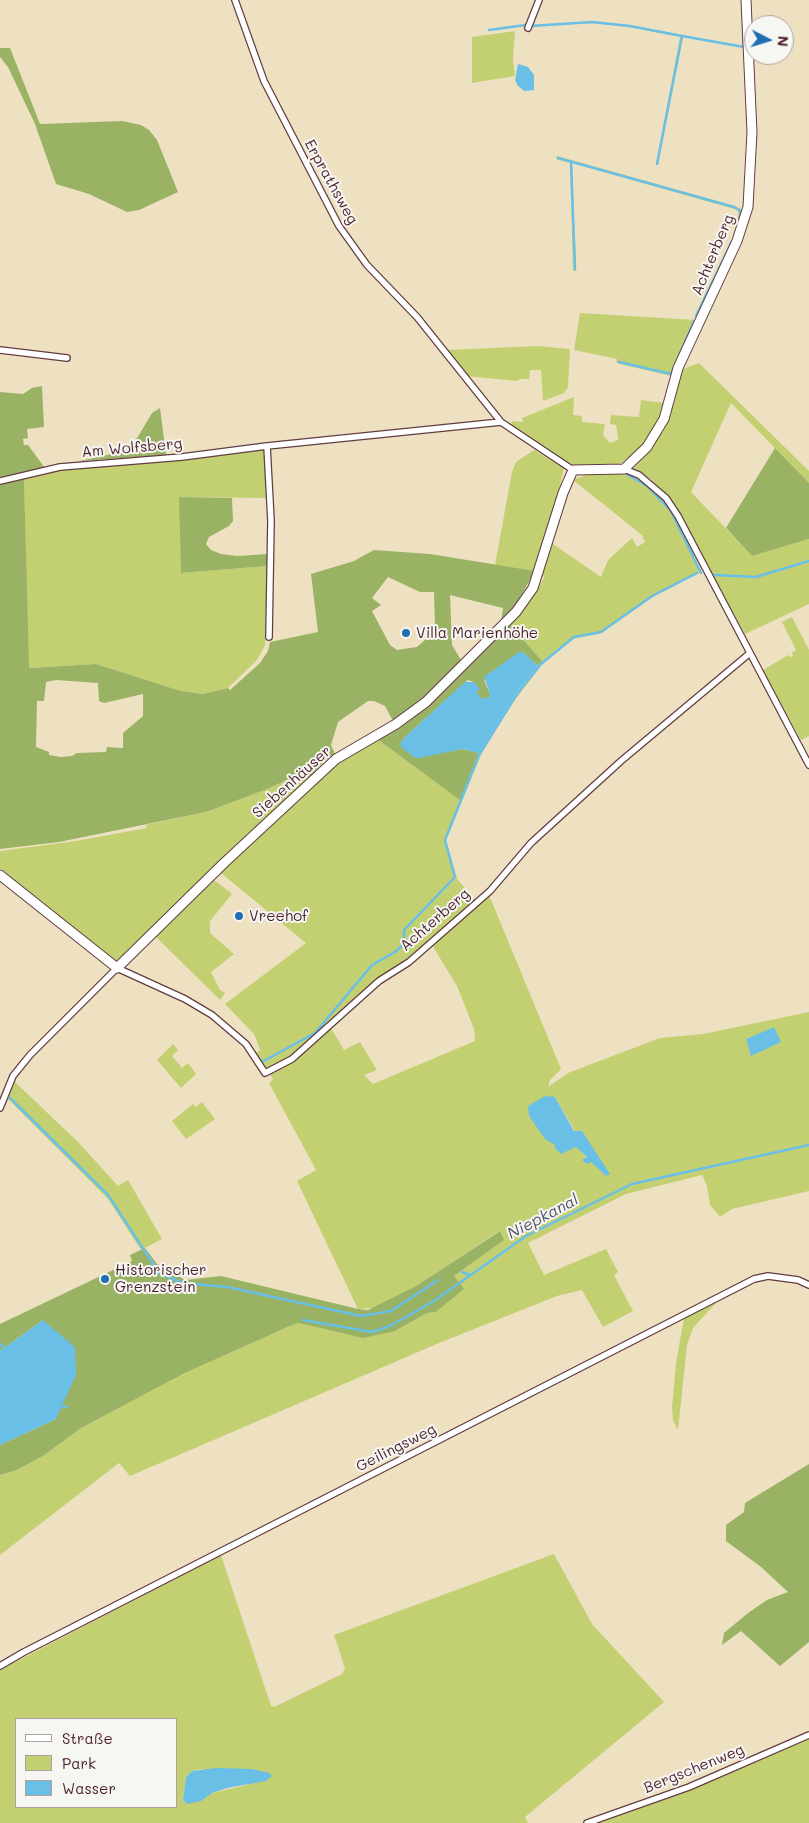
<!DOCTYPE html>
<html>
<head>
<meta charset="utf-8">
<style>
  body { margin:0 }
  #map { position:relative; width:809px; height:1823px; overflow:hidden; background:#eee1c2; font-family:Mali,sans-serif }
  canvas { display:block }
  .legend { position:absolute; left:15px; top:1718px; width:162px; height:90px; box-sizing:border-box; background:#f6f6f2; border:1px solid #b1a0a2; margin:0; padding:6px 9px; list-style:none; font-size:15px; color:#4a1f2b }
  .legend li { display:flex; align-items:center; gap:10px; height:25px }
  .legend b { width:25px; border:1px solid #b1a0a2 }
  .north { position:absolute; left:744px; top:15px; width:50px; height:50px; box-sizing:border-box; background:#f6f6f2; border:1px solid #b1a0a2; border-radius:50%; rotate:95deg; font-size:14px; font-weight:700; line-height:20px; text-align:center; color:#4a1f2b }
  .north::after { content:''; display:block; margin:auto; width:18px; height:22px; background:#1f6fb2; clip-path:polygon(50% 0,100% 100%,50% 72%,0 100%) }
</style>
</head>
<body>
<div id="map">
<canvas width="809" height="1823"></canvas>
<ul class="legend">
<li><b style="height:6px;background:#fff"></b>Straße</li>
<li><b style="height:14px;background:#c2d072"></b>Park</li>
<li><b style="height:14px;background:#6abfe7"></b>Wasser</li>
</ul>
<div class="north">N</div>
</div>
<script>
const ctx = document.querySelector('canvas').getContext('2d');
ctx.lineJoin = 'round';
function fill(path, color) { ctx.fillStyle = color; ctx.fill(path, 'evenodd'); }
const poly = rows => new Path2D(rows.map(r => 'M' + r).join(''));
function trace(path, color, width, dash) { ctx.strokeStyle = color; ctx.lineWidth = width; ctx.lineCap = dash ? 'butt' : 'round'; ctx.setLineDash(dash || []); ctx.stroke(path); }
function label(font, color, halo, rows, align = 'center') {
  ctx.font = font + ' Mali,sans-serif'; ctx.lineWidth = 4; ctx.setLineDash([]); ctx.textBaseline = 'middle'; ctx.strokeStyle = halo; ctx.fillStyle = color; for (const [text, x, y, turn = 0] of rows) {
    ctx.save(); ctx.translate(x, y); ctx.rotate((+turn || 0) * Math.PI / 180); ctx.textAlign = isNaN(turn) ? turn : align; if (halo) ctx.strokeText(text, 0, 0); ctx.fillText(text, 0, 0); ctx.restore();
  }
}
const green = poly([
  [741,0,743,0,745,48,683,37,658,165,656,164,680,37,629,27,591,23,530,26,531,25,592,22,629,25,742,46],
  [515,31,513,59,515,76,472,83,472,37],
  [557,156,735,206,741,211,735,237,698,317,695,316,734,235,739,212,734,209,572,163,576,271,573,271,570,163,556,159],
  [580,313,696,320,671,376,616,363,617,359,574,350],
  [538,346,570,349,568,387,564,393,543,401,541,370,530,370,529,379,521,379,517,381,466,376,447,350],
  [699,363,809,471,809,483,731,403,691,492,752,556,809,539,809,604,745,634,673,502,651,479,634,468,653,446,667,421,683,369],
  [574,397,573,415,582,416,582,422,605,424,603,435,610,443,618,440,618,437,616,425,610,424,611,415,639,417,641,400,664,403,654,429,637,452,616,466,574,467,511,426,512,421,523,422,522,418],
  [265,447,268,498,180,497,181,573,267,566,265,645,257,660,228,688,203,694,181,691,96,664,28,668,24,478,57,470],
  [534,450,564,468,551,526,535,571,495,565,512,472,516,462],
  [625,472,658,495,671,510,701,572,653,597,601,633,573,639,543,663,503,716,481,755,446,840,457,879,475,900,411,956,379,979,287,1061,265,1070,256,1053,260,1050,254,1034,225,1004,306,943,221,873,331,767,377,739,461,801,479,753,516,693,542,662,509,624,533,597,544,578,541,568,550,542,601,577,608,560,632,538,637,547,645,542,642,535,573,480,586,475],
  [792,617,809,650,809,736,801,740,763,670,788,655,790,657,793,656,792,653,796,650,782,622],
  [303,772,309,778,120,960,111,961,0,868,0,851,76,841,147,828,145,825,206,812,270,788],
  [214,880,232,894,210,921,210,933,234,954,211,972,220,990,225,993,220,1000,156,937],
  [489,895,561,1069,550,1080,548,1087,568,1073,660,1038,703,1034,809,1012,809,1191,732,1209,720,1217,710,1205,707,1186,702,1175,626,1194,528,1243,544,1275,606,1249,618,1272,614,1275,633,1311,603,1327,582,1290,557,1296,439,1343,130,1476,119,1463,0,1555,0,1475,17,1470,43,1456,81,1428,185,1373,290,1326,298,1323,349,1335,395,1331,427,1313,436,1312,463,1289,454,1276,504,1240,499,1231,416,1286,373,1308,358,1309,297,1181,316,1170,269,1083,273,1080,270,1074,298,1058,331,1028,344,1050,360,1042,377,1070,364,1075,373,1084,475,1041,474,1029,457,986,432,945],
  [774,1027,751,1056,747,1039],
  [555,1097,575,1131,606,1176,576,1147,555,1145],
  [173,1044,178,1050,172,1056,182,1068,188,1063,196,1074,181,1088,157,1060],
  [15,1082,78,1142,118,1186,128,1180,162,1239,141,1250,108,1199,8,1099],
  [202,1102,215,1119,186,1139,172,1121,193,1104,196,1107],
  [716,1303,693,1328,687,1345,678,1430,673,1420,672,1407,676,1363,684,1318],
  [554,1554,592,1624,664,1702,525,1817,528,1823,0,1823,0,1670,221,1555,271,1706,274,1707,342,1674,345,1668,334,1635],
  [16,1719,176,1719,176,1807,16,1807],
  [201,1769,251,1784,212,1793,187,1804,183,1800,186,1777,192,1771],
  [809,1739,809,1823,597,1823,690,1790]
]);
const forest = poly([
  [0,48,10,48,40,124,122,121,141,125,149,130,157,140,178,192,139,210,127,212,89,194,56,184,35,124,8,67,0,57],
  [42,386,44,427,27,429,28,438,23,439,24,445,28,445,45,468,0,478,0,392,23,394,32,388],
  [160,408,166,455,79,461,130,450,152,413],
  [775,448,809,483,809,539,752,556,726,528],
  [24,478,29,668,96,664,181,691,203,694,228,688,230,690,260,663,268,651,270,642,318,632,311,574,354,561,374,550,430,554,535,571,515,606,501,622,503,608,450,595,452,645,461,660,424,698,393,721,385,706,374,701,368,701,338,722,331,745,335,754,325,760,309,778,303,772,270,788,206,812,59,842,0,849,0,483],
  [388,577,420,592,434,592,435,628,433,633,417,647,397,650,390,645,372,611,381,605,372,598],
  [56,680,98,683,99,701,104,703,143,694,143,716,123,733,123,748,107,747,106,752,77,753,72,756,61,757,49,755,49,752,36,747,37,701,44,701,46,682],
  [179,497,232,498,233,521,229,526,209,537,206,544,211,550,221,554,237,556,268,554,267,566,181,573],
  [509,624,542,661,538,666,523,652,484,680,490,694,489,700,482,700,476,692,479,689,474,682,468,680,404,738,414,757,462,749,479,753,461,801,377,739,397,726],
  [500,1231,504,1240,454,1276,464,1289,436,1312,427,1313,395,1331,363,1338,298,1323,290,1326,185,1373,81,1428,43,1456,17,1470,0,1475,0,1445,56,1419,43,1320,0,1351,0,1324,132,1261,130,1255,145,1248,157,1264,185,1280,221,1276,358,1309,368,1310,416,1286],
  [809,1464,809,1642,780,1666,741,1631,722,1645,724,1633,748,1613,767,1600,788,1592,761,1567,726,1541,726,1525,744,1512,745,1503]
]);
const water = poly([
  [518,64,528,67,534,75,534,90,524,91,518,86,515,80],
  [519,652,523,652,538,666,516,693,479,753,462,749,419,758,414,757,402,748,400,744,404,738,465,682,474,682,480,689,476,692,482,699,486,697,489,699,490,694,484,677],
  [774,1027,781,1042,751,1056,746,1039],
  [545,1096,555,1097,574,1131,582,1131,610,1174,606,1176,591,1162,587,1164,582,1160,587,1157,576,1147,561,1154,555,1148,555,1145,545,1139,529,1116,528,1106],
  [43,1320,75,1347,76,1375,56,1419,0,1445,0,1351],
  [217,1768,252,1769,269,1773,272,1776,266,1781,227,1788,212,1793,201,1801,187,1804,183,1800,186,1777,192,1771]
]);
const stream = poly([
  [531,26,592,22,630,26,682,36],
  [489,30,526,25],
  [558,158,734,207,740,210,740,217],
  [571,161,575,269],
  [657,164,682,36,744,47,743,29],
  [696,316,732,241],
  [619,362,671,374,694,321],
  [625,473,647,486,671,511,701,573],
  [714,575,756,577,809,561],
  [260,1063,315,1033,372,965,395,952,404,944,404,930,455,877,445,840,479,755,517,694,541,664,574,637,601,632,652,596,697,573],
  [10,1098,108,1195,159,1273,182,1283,227,1287,361,1316,391,1311,438,1280],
  [462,1272,470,1275],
  [303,1320,372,1332,390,1326,434,1301,526,1236,632,1184,809,1145],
  [0,1344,6,1350],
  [61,1407,67,1407]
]);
const street = poly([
  [235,0,264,81,339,226,367,265,417,317,501,422,573,470],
  [528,28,539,0],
  [0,350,67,358],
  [267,446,271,521,269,637],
  [624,469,639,475,666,498,678,516,809,765],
  [0,481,60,467,182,457,267,446,501,422],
  [0,1108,13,1076,30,1055,117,968,185,999,212,1015,246,1044,265,1073,292,1059,379,981,409,962,490,891,531,843,621,761,750,653],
  [0,1666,24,1652,754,1279,768,1276,798,1280,809,1285],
  [587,1823,689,1787,809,1735]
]);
const secondary = poly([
  [0,875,117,968,224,863,336,759,396,724,426,702,516,612,533,588,563,493,573,470,624,469,647,447,664,419,678,368,737,241,748,207,752,132,746,0]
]);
const markers = [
  [406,633,5,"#1f6fb2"],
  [239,916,5,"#1f6fb2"],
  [105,1279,5,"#1f6fb2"]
];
const streetNames = [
  ["Erprathsweg",331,182,61],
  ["Achterberg",713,255,-67],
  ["Am Wolfsberg",132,448,-5],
  ["Siebenhäuser",292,782,-42],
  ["Achterberg",435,920,-41],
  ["Geilingsweg",396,1448,-27],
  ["Bergschenweg",694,1769,-22]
];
const poiNames = [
  ["Villa Marienhöhe",416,633],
  ["Vreehof",249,916],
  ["Historischer",115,1270],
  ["Grenzstein",115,1287]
];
const waterNames = [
  ["Niepkanal",543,1217,-28]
];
fill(green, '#c2d072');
fill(forest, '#99b264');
fill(water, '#6abfe7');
trace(stream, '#6abfe7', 2.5);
trace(street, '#633c42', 8);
trace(secondary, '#633c42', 11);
trace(street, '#fff', 5.5);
trace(secondary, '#fff', 9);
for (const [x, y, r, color] of markers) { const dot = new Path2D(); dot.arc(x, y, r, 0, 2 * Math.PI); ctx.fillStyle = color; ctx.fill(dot); trace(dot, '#f6f6f2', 2); }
label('15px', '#4a1f2b', '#f6f6f2', streetNames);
label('15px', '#4a1f2b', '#f6f6f2', poiNames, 'left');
label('italic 16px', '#55576d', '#f6f6f2', waterNames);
</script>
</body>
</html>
